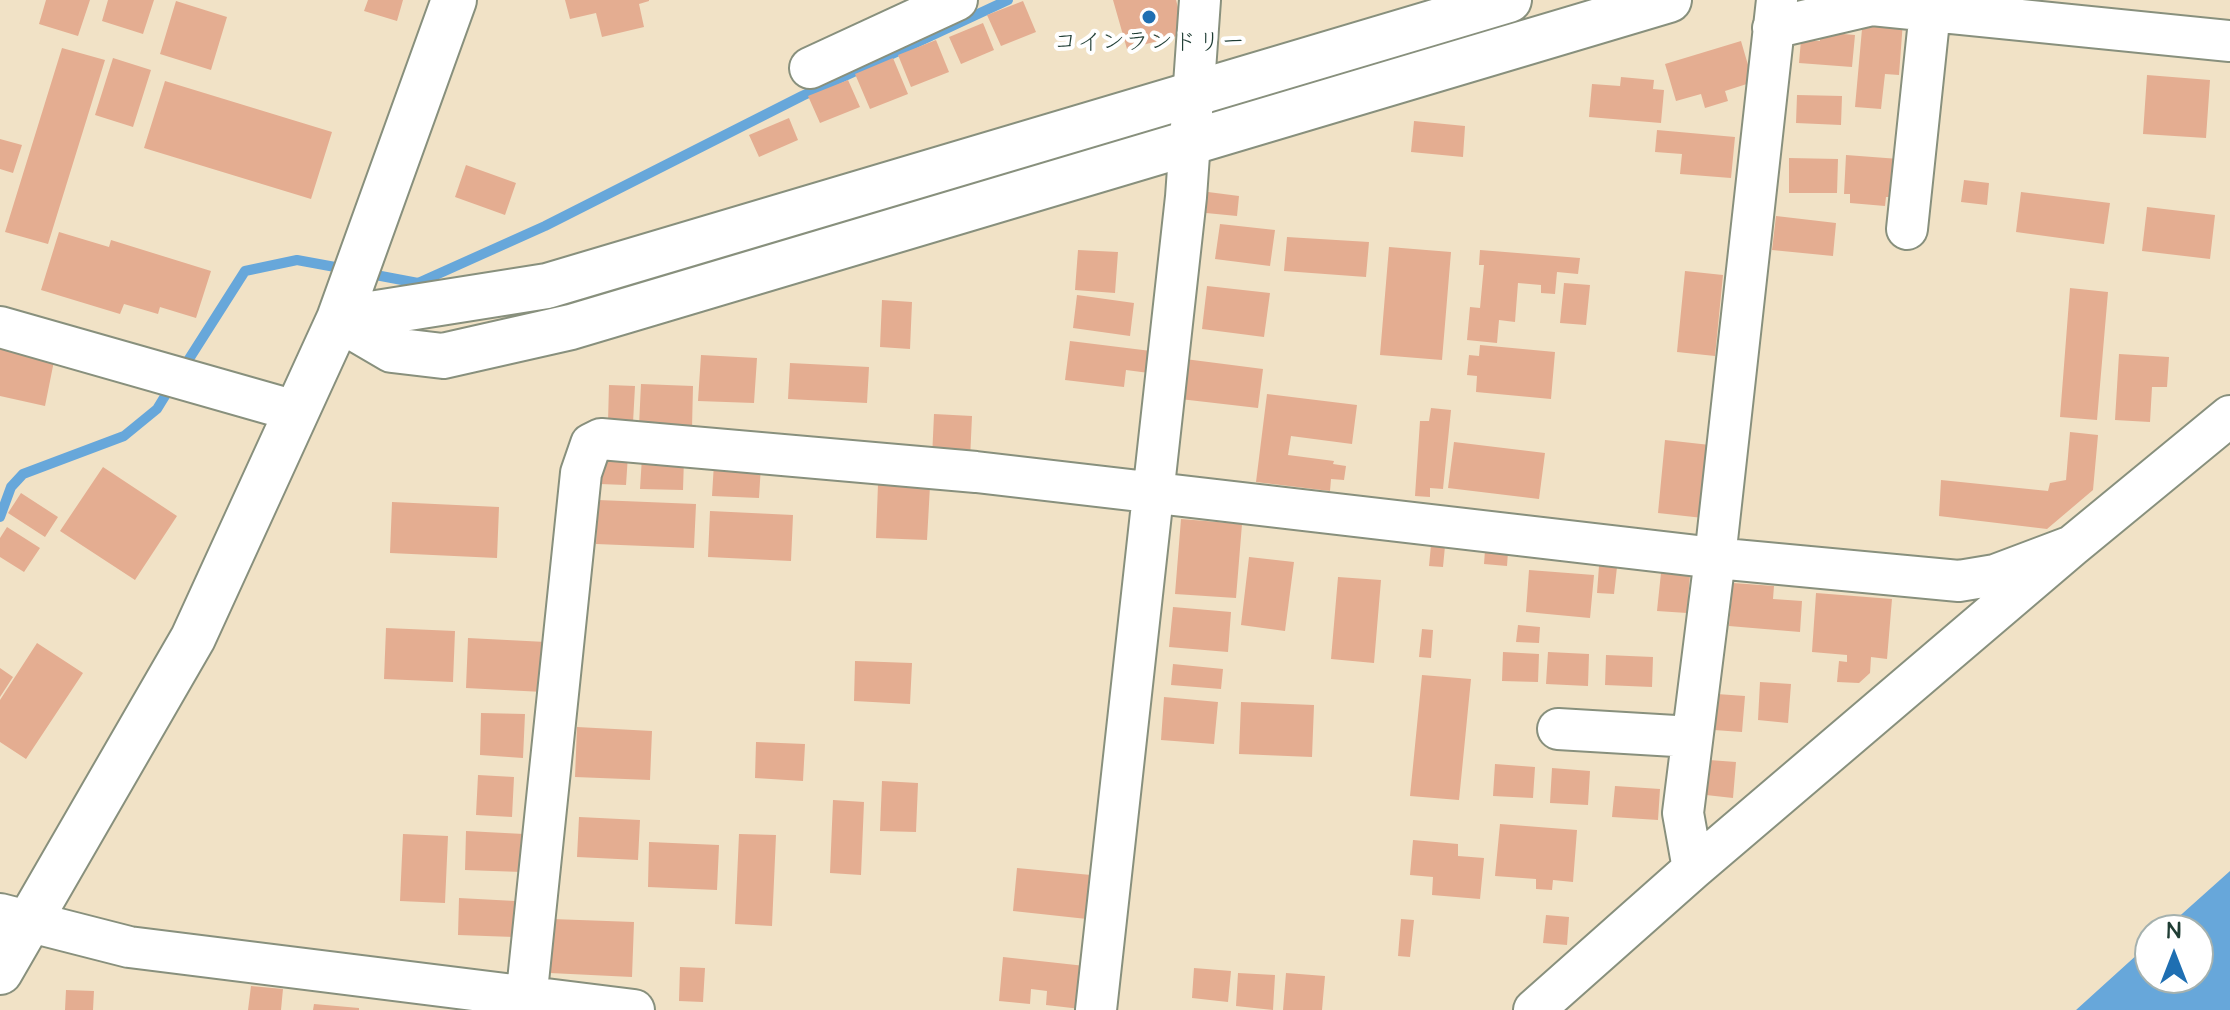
<!DOCTYPE html>
<html>
<head>
<meta charset="utf-8">
<style>
  body { margin:0 }
  #map { position:relative; width:2230px; height:1010px; overflow:hidden; background:#f1e2c6; font-family:"Architects Daughter",sans-serif }
  canvas { display:block }
  .north { position:absolute; left:2134px; top:914px; width:80px; height:80px; box-sizing:border-box; background:#fff; border:2px solid #a5b1ae; border-radius:50%; rotate:0deg; font-size:22px; font-weight:700; line-height:32px; text-align:center; color:#1f3d34 }
  .north::after { content:''; display:block; margin:auto; width:28px; height:36px; background:#1f6fb2; clip-path:polygon(50% 0,100% 100%,50% 72%,0 100%) }
</style>
</head>
<body>
<div id="map">
<canvas width="2230" height="1010"></canvas>
<div class="north">N</div>
</div>
<script>
const ctx = document.querySelector('canvas').getContext('2d');
ctx.lineJoin = 'round';
function fill(path, color) { ctx.fillStyle = color; ctx.fill(path, 'evenodd'); }
const poly = rows => new Path2D(rows.map(r => 'M' + r).join(''));
function trace(path, color, width, dash) { ctx.strokeStyle = color; ctx.lineWidth = width; ctx.lineCap = dash ? 'butt' : 'round'; ctx.setLineDash(dash || []); ctx.stroke(path); }
function label(font, color, halo, rows, align = 'center') {
  ctx.font = font + ' "Architects Daughter","Klee One",sans-serif'; ctx.lineWidth = 8; ctx.setLineDash([]); ctx.textBaseline = 'middle'; ctx.strokeStyle = halo; ctx.fillStyle = color; for (const [text, x, y, turn = 0] of rows) {
    ctx.save(); ctx.translate(x, y); ctx.rotate((+turn || 0) * Math.PI / 180); ctx.textAlign = isNaN(turn) ? turn : align; if (halo) ctx.strokeText(text, 0, 0); ctx.fillText(text, 0, 0); ctx.restore();
  }
}
const water = poly([
  [2230,871,2230,1010,2076,1010,2150,943,2150,978,2198,978,2198,930,2164,930]
]);
const stream = poly([
  [365,273,418,283,545,226,802,96,1008,0],
  [182,370,245,271,297,260,346,269],
  [0,517,11,487,23,474,124,436,157,409,173,383]
]);
const building = poly([
  [46,0,90,0,78,36,39,24],
  [108,0,154,0,143,34,102,21],
  [368,0,403,0,397,21,364,11],
  [565,0,649,0,649,1,639,4,644,27,602,37,596,13,570,19],
  [1113,0,1176,0,1185,34,1127,49],
  [176,1,227,17,211,70,160,54],
  [1023,1,1036,32,1001,46,987,15],
  [1863,18,1903,21,1899,75,1885,74,1881,109,1855,107],
  [983,23,994,50,961,64,949,37],
  [1820,32,1855,35,1852,67,1799,63,1801,40,1820,41],
  [936,40,949,72,911,87,898,55],
  [1741,41,1753,82,1725,91,1728,101,1705,108,1701,94,1676,101,1665,64],
  [62,48,105,60,48,244,5,232],
  [113,58,151,70,133,127,95,115],
  [893,58,908,94,870,109,855,74],
  [2147,75,2210,80,2206,138,2143,134],
  [1621,77,1654,80,1653,89,1664,90,1661,123,1589,117,1592,84,1620,86],
  [848,80,860,107,820,123,808,96],
  [165,81,332,132,311,199,144,148],
  [1797,95,1842,96,1841,125,1796,123],
  [789,118,798,140,759,157,749,135],
  [1414,121,1465,126,1463,157,1411,152],
  [1657,130,1735,137,1731,178,1680,174,1682,154,1655,152],
  [0,139,22,145,13,173,0,169],
  [1846,155,1899,159,1896,197,1886,197,1885,206,1850,203,1850,194,1844,194],
  [1789,158,1838,159,1837,193,1789,193],
  [466,165,516,183,505,215,455,197],
  [1964,180,1989,183,1987,205,1961,202],
  [1208,192,1239,196,1237,216,1206,213],
  [2021,192,2110,203,2104,244,2016,232],
  [2147,207,2215,215,2210,259,2142,251],
  [1776,216,1836,223,1833,256,1772,250],
  [1220,224,1275,230,1270,266,1215,259],
  [59,232,109,247,111,240,211,271,196,318,160,307,158,314,124,304,120,314,41,290],
  [1287,237,1369,242,1366,277,1284,271],
  [1389,247,1451,252,1442,360,1380,355],
  [1078,250,1118,252,1115,293,1075,290],
  [1480,250,1580,258,1578,274,1557,272,1555,294,1541,293,1541,285,1518,283,1515,322,1499,320,1497,343,1467,340,1470,307,1480,308,1484,265,1479,265],
  [1685,271,1723,275,1715,356,1677,352],
  [1564,283,1590,285,1586,325,1560,323],
  [1207,286,1270,293,1264,337,1202,329],
  [2070,288,2108,292,2097,420,2060,417],
  [1077,295,1134,303,1130,336,1073,328],
  [882,300,912,302,910,349,880,347],
  [1070,341,1151,351,1149,373,1126,370,1124,387,1065,380],
  [1480,345,1555,352,1551,399,1476,392,1477,376,1467,375,1469,355,1479,356],
  [0,349,54,361,45,406,0,396],
  [2119,354,2169,357,2167,387,2152,387,2150,422,2115,420],
  [701,355,757,358,754,403,698,401],
  [1185,359,1263,369,1258,408,1180,399],
  [790,363,869,367,867,403,788,399],
  [641,384,693,386,692,428,639,426],
  [609,385,635,386,633,423,608,422],
  [1267,394,1357,405,1352,444,1291,436,1288,455,1334,461,1333,464,1346,466,1344,480,1331,479,1330,491,1256,482],
  [1431,408,1451,410,1443,489,1430,488,1430,497,1415,496,1420,421,1429,421],
  [934,414,972,416,970,460,932,458],
  [2070,432,2098,435,2093,490,2047,529,1939,516,1941,480,2048,491,2050,483,2066,480],
  [1665,440,1710,445,1703,518,1658,513],
  [1454,442,1545,453,1539,499,1448,488],
  [601,454,628,455,626,485,600,484],
  [642,457,684,458,683,490,640,489],
  [714,463,761,465,759,498,712,496],
  [103,467,177,516,135,580,60,531],
  [878,484,930,486,927,540,876,538],
  [21,493,58,517,45,537,8,513],
  [598,500,696,504,694,548,596,544],
  [392,502,499,507,497,558,390,553],
  [710,511,793,515,791,561,708,557],
  [1181,519,1242,524,1236,598,1175,594],
  [7,527,40,548,24,572,0,557,0,538],
  [1431,545,1445,546,1443,567,1429,566],
  [1485,550,1508,552,1507,566,1484,564],
  [1249,557,1294,562,1285,631,1241,625],
  [1599,566,1617,567,1614,594,1597,593],
  [1529,570,1594,575,1590,618,1526,612],
  [1661,573,1690,575,1687,613,1657,611],
  [1338,577,1381,580,1374,663,1331,659],
  [1733,583,1774,586,1773,599,1802,601,1800,632,1729,626],
  [1816,593,1892,599,1887,659,1871,657,1870,673,1859,683,1837,682,1839,661,1847,662,1847,655,1812,652],
  [1173,607,1231,612,1228,652,1169,647],
  [1518,625,1540,627,1539,643,1516,642],
  [386,628,455,631,453,682,384,679],
  [1422,629,1433,630,1431,658,1419,657],
  [468,638,546,642,543,692,466,688],
  [37,643,83,673,26,759,0,742,0,700],
  [1503,652,1539,654,1538,682,1502,681],
  [1548,652,1589,654,1588,686,1546,684],
  [1606,655,1653,657,1652,687,1605,685],
  [855,661,912,663,910,704,854,701],
  [1173,664,1223,669,1221,689,1171,685],
  [0,668,13,677,0,697],
  [1422,675,1471,679,1459,800,1410,796],
  [1760,682,1791,684,1788,723,1758,720],
  [1717,694,1745,696,1742,732,1714,730],
  [1164,697,1218,702,1214,744,1161,740],
  [1241,702,1314,705,1312,757,1239,754],
  [481,713,525,714,523,758,480,755],
  [577,727,652,731,650,780,575,777],
  [756,742,805,744,803,781,755,778],
  [1709,760,1736,762,1733,798,1706,795],
  [1495,764,1535,767,1533,798,1493,796],
  [1552,768,1590,771,1588,805,1550,803],
  [478,775,514,777,512,817,476,815],
  [882,781,918,783,916,832,880,831],
  [1615,786,1660,789,1658,820,1612,817],
  [833,800,864,802,861,875,830,873],
  [579,817,640,820,638,860,577,857],
  [1500,824,1577,830,1573,882,1553,880,1552,890,1536,889,1536,879,1495,876],
  [466,831,524,834,522,872,465,870],
  [403,834,448,836,445,903,400,901],
  [739,834,776,835,772,926,735,924],
  [1413,840,1458,844,1458,856,1484,858,1480,899,1432,895,1433,877,1410,875],
  [649,842,719,845,717,890,648,887],
  [1017,868,1091,875,1087,919,1013,911],
  [459,898,515,901,514,937,458,935],
  [1546,915,1569,917,1567,945,1543,943],
  [552,919,634,922,632,977,550,973],
  [1401,919,1414,920,1410,957,1398,956],
  [1003,957,1085,966,1081,1009,1046,1005,1047,991,1031,989,1030,1004,999,1001],
  [680,967,705,968,703,1002,679,1001],
  [1194,968,1231,971,1228,1002,1192,998],
  [1238,973,1275,975,1273,1010,1236,1006],
  [1286,973,1325,976,1322,1010,1283,1010],
  [251,986,283,989,281,1010,248,1010],
  [66,990,94,991,93,1010,65,1010],
  [314,1004,359,1008,359,1010,313,1010]
]);
const street = poly([
  [1773,28,1872,5,2230,41],
  [810,68,957,0],
  [1907,229,1930,11],
  [0,327,295,411],
  [1558,729,1692,737],
  [1693,869,1683,813,1715,558,1777,0],
  [0,914,129,947,634,1010],
  [525,1010,581,473,591,444,601,439,976,472,1715,558,1959,581,1995,575,2072,546],
  [1096,1010,1186,197,1200,0],
  [1534,1010,1693,869,2072,546,2230,416]
]);
const secondary = poly([
  [339,319,392,350,443,356,571,327,1669,0],
  [339,319,547,286,1509,0],
  [0,972,193,638,339,319,454,0]
]);
const markers = [
  [1149,17,8,"#1f6fb2"]
];
const poiNames = [
  ["コインランドリー",1149,44]
];
fill(water, '#67a7da');
trace(stream, '#67a7da', 10);
fill(building, '#e4ad91');
trace(street, '#88907d', 44);
trace(secondary, '#88907d', 48);
trace(street, '#fff', 40);
trace(secondary, '#fff', 44);
for (const [x, y, r, color] of markers) { const dot = new Path2D(); dot.arc(x, y, r, 0, 2 * Math.PI); ctx.fillStyle = color; ctx.fill(dot); trace(dot, '#fff', 3); }
label('24px', '#1f3d34', '#fff', poiNames);
</script>
</body>
</html>
